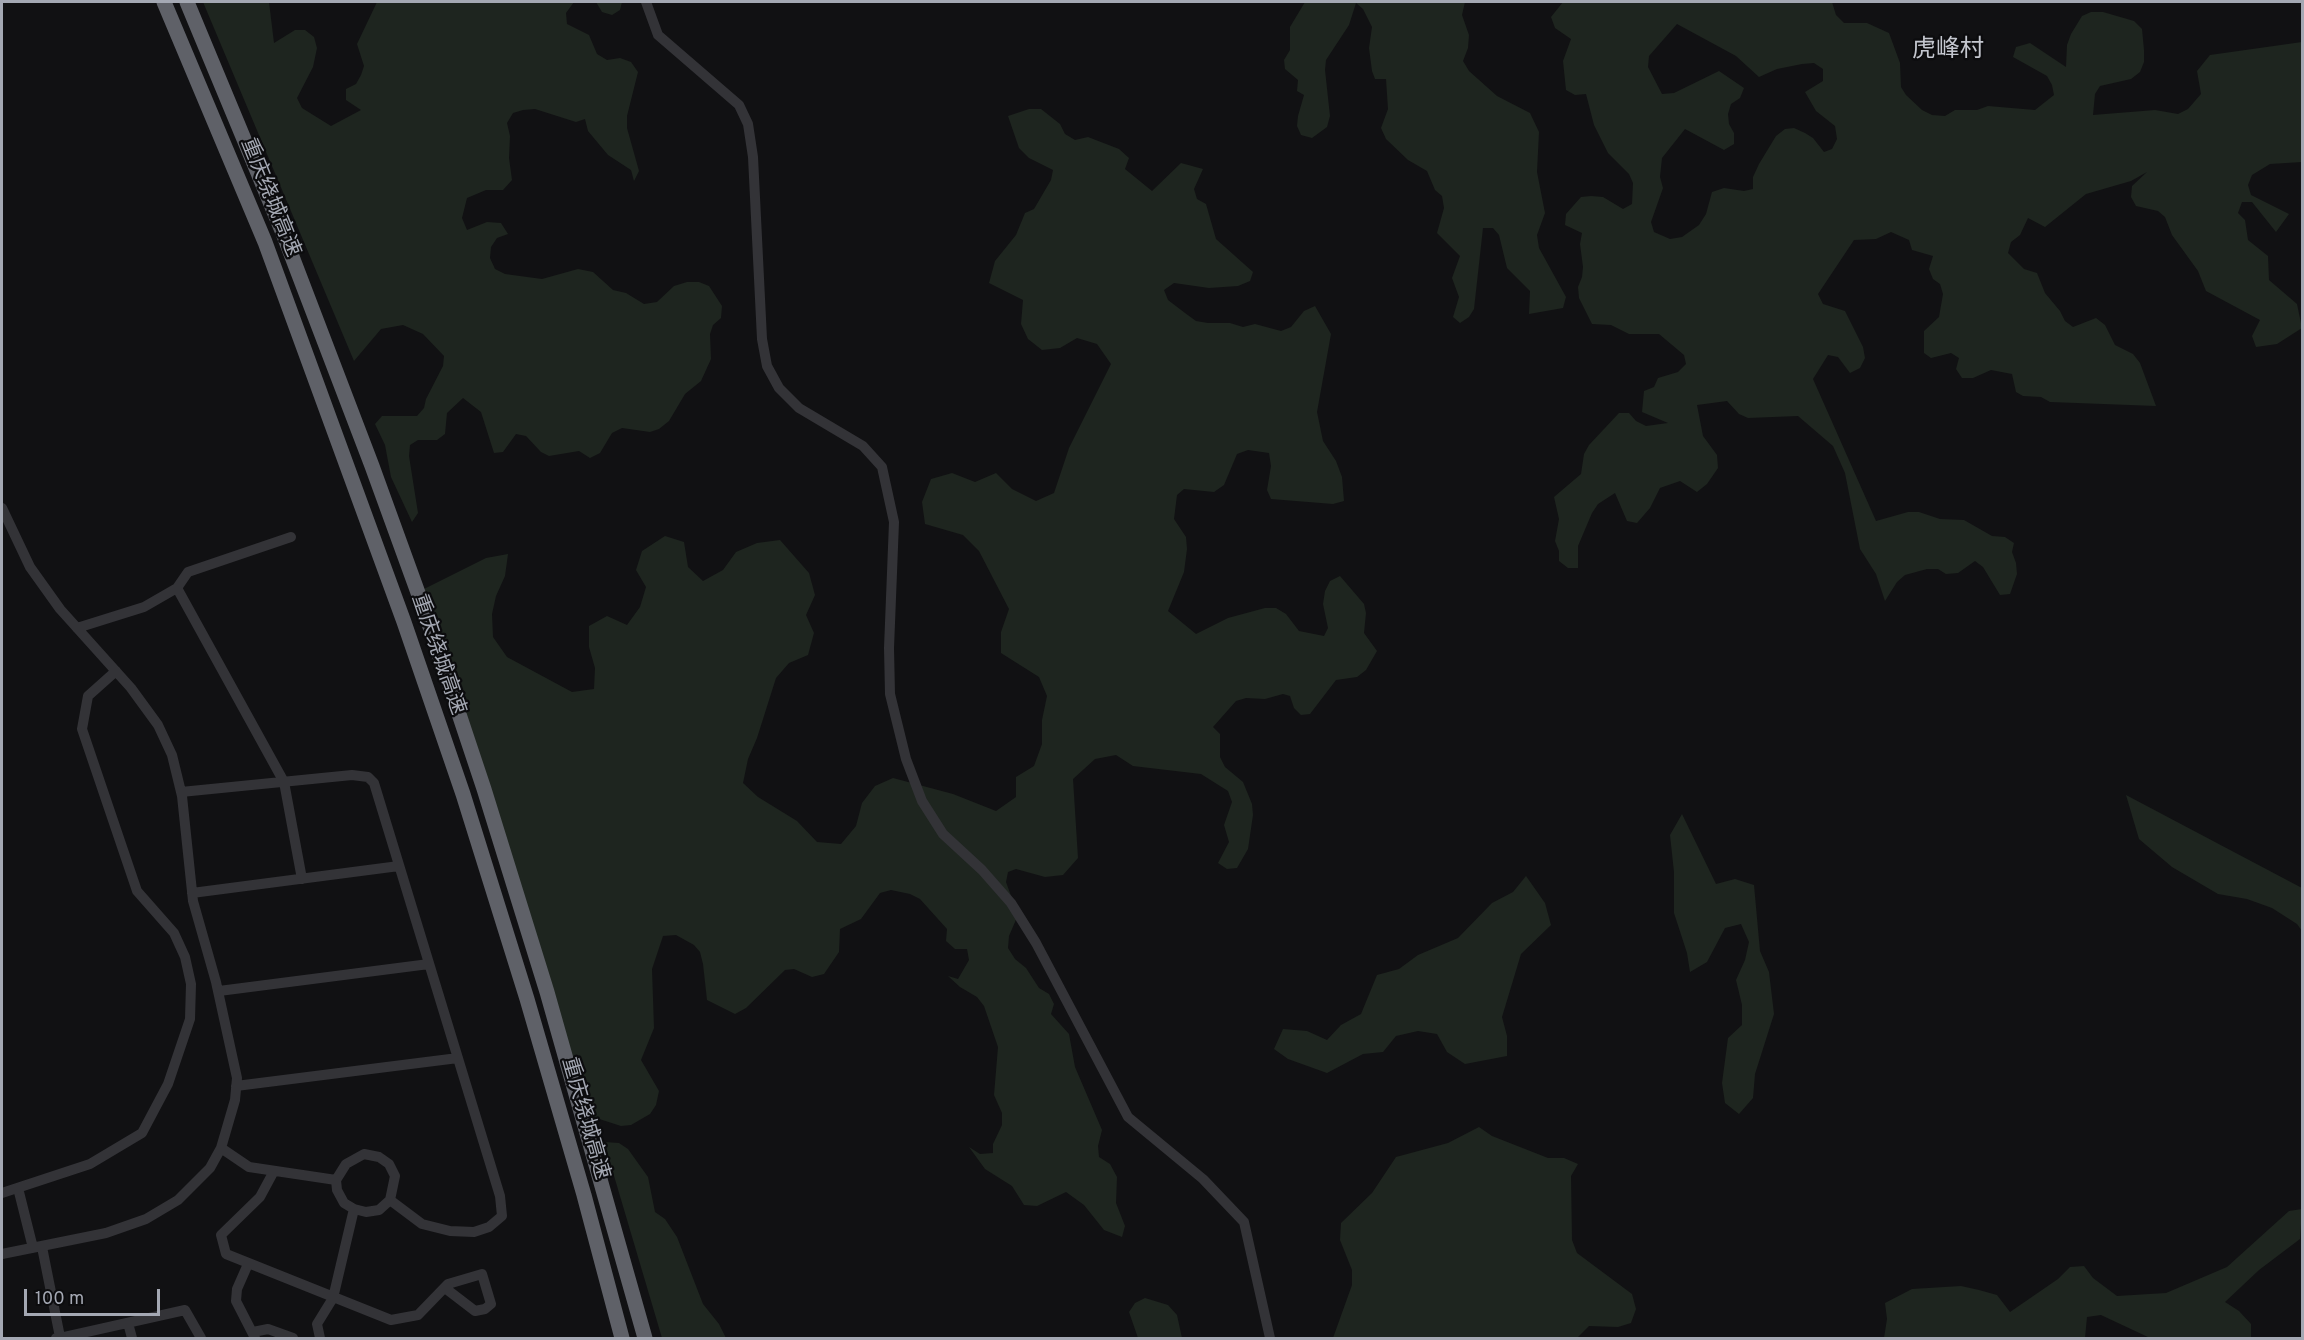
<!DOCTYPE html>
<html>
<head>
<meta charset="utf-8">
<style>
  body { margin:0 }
  #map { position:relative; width:2304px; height:1340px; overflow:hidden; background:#111113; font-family:Overpass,sans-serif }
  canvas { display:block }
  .frame { position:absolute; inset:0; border:3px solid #a4a8b3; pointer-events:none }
  .scale { position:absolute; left:24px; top:1289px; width:136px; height:27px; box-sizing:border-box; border:3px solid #a4a8b3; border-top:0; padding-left:8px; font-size:18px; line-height:21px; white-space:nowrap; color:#a4a8b3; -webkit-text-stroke:4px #0c0c0e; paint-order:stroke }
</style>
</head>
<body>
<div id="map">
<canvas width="2304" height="1340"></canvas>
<div class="frame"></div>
<div class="scale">100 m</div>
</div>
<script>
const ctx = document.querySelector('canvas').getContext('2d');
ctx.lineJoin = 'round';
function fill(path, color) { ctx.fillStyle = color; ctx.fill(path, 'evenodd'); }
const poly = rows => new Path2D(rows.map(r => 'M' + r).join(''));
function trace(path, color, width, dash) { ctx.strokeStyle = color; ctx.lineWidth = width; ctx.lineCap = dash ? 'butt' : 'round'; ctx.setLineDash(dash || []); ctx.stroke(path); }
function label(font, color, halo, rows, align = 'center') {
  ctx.font = font + ' Overpass,"Noto Sans SC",sans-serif'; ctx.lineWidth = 4.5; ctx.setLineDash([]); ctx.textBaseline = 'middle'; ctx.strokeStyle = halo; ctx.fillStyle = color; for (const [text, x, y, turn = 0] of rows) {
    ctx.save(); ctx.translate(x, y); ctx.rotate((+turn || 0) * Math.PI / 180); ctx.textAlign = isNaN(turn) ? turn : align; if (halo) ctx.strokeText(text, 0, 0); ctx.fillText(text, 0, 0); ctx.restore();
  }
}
const green = poly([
  [203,2,269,2,274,43,295,30,305,30,314,37,317,48,313,67,297,98,302,108,331,126,361,110,346,100,346,89,356,84,361,75,364,66,357,44,377,2,574,2,566,13,567,24,589,35,597,54,607,60,620,58,631,62,638,72,627,116,627,128,639,171,634,181,631,170,608,155,588,131,585,119,576,122,535,109,523,110,513,113,507,123,510,136,509,158,512,180,503,190,486,190,467,198,462,218,467,230,487,222,501,223,508,234,497,238,491,247,490,258,495,269,505,274,542,279,578,269,593,272,613,290,626,293,644,304,657,302,674,286,687,282,699,282,709,286,722,306,721,318,713,325,710,334,711,359,701,381,685,394,669,421,659,429,650,432,622,428,612,433,600,453,590,458,579,451,549,456,541,452,526,436,516,434,503,452,494,453,481,412,463,398,447,413,445,434,437,440,418,440,410,445,409,456,418,513,412,522,391,477,385,445,375,424,382,416,417,416,424,408,426,399,443,366,444,356,423,334,403,325,381,329,354,361],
  [596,2,622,2,620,10,612,15,602,12],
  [1305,2,1465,2,1462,15,1469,35,1468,48,1463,61,1469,71,1497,96,1530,113,1539,132,1537,172,1545,213,1537,235,1539,248,1566,297,1563,308,1529,314,1530,291,1507,268,1499,235,1493,228,1483,228,1474,309,1469,317,1460,323,1453,317,1459,297,1452,278,1460,256,1437,233,1444,208,1442,196,1435,190,1427,171,1408,160,1386,139,1381,128,1388,109,1386,79,1375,79,1372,71,1369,48,1372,27,1363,9,1356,3,1349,25,1326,60,1325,70,1330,116,1327,127,1312,138,1301,135,1297,126,1298,116,1304,95,1297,91,1298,80,1285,69,1284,60,1290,50,1290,27],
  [1563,2,1832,2,1836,15,1844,23,1867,23,1889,33,1900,63,1901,87,1906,95,1922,110,1932,115,1945,116,1955,110,1977,110,1988,106,2035,110,2054,95,2052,85,2047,76,2013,57,2016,47,2030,43,2066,67,2067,45,2071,34,2082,16,2091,12,2103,12,2134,21,2142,29,2144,50,2144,62,2140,72,2131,79,2100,86,2095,94,2093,115,2155,110,2178,114,2188,109,2201,94,2197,71,2210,55,2302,42,2302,162,2270,164,2252,175,2248,185,2251,195,2289,214,2276,232,2252,202,2242,202,2238,213,2245,220,2248,240,2268,256,2269,280,2297,304,2302,328,2277,344,2256,347,2252,336,2260,320,2206,291,2198,271,2172,235,2165,217,2158,211,2136,206,2131,197,2132,186,2147,172,2131,181,2086,194,2045,227,2028,218,2020,235,2011,242,2008,253,2024,269,2037,273,2045,293,2060,311,2065,321,2073,327,2096,318,2105,325,2115,345,2133,354,2140,363,2156,406,2050,402,2041,397,2023,396,2016,392,2012,374,1991,370,1973,378,1962,378,1956,369,1959,358,1951,353,1931,358,1924,353,1924,331,1939,317,1943,294,1940,284,1933,279,1929,269,1933,256,1912,250,1909,240,1891,232,1876,239,1854,240,1818,294,1823,304,1845,311,1863,347,1865,358,1860,368,1850,373,1838,357,1828,355,1813,379,1876,521,1908,512,1919,512,1940,519,1964,520,1992,536,2005,537,2014,543,2012,552,2016,563,2017,574,2010,594,2000,595,1983,567,1975,561,1958,573,1946,574,1938,569,1927,569,1905,575,1897,582,1885,601,1876,574,1860,549,1845,473,1833,446,1798,416,1748,418,1739,414,1727,401,1697,405,1703,436,1717,455,1718,468,1707,484,1697,492,1680,481,1660,488,1650,508,1637,523,1627,521,1615,493,1598,504,1592,513,1578,546,1578,568,1568,568,1559,561,1559,551,1555,541,1559,519,1554,497,1581,474,1584,454,1589,445,1619,413,1629,413,1636,421,1646,426,1668,423,1642,412,1644,391,1654,387,1658,378,1678,372,1686,364,1684,355,1659,334,1629,334,1611,325,1592,324,1579,298,1578,287,1582,277,1583,267,1580,244,1582,233,1565,225,1566,214,1581,197,1591,196,1603,197,1623,209,1632,204,1633,183,1629,174,1608,153,1594,125,1586,94,1575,95,1566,90,1563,61,1571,39,1555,28,1551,17],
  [1677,24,1736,56,1759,77,1777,69,1802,64,1814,63,1823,69,1823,81,1805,92,1816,111,1835,126,1837,139,1832,149,1824,152,1813,138,1805,133,1794,128,1785,129,1776,136,1759,164,1753,177,1753,189,1744,191,1724,188,1712,192,1706,214,1699,225,1682,237,1670,239,1654,232,1651,222,1663,188,1660,177,1662,158,1685,129,1724,150,1734,144,1734,133,1729,124,1728,114,1731,104,1740,98,1744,88,1719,71,1674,93,1662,94,1648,67,1649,56],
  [1029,109,1041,109,1060,124,1065,134,1075,140,1088,137,1119,149,1129,158,1125,169,1152,191,1181,163,1203,169,1194,189,1197,199,1206,204,1216,239,1253,272,1250,281,1238,286,1209,288,1174,283,1164,290,1168,300,1185,313,1196,321,1208,323,1230,323,1243,327,1255,324,1281,331,1291,327,1304,311,1315,306,1331,334,1317,412,1323,441,1336,461,1342,477,1344,501,1333,504,1271,499,1267,490,1271,466,1269,453,1248,450,1237,454,1224,485,1214,492,1184,489,1177,495,1174,519,1186,537,1187,549,1184,572,1168,611,1196,634,1228,618,1265,608,1276,608,1286,614,1299,631,1324,636,1328,628,1323,604,1325,591,1330,581,1340,576,1364,604,1366,613,1364,633,1377,651,1366,670,1357,677,1336,680,1310,714,1301,715,1294,708,1290,696,1283,694,1265,699,1246,698,1236,701,1213,727,1220,734,1220,757,1225,767,1243,782,1252,804,1253,815,1248,849,1237,868,1227,869,1218,863,1229,842,1224,825,1232,802,1228,791,1201,774,1133,766,1116,755,1095,759,1073,779,1078,858,1063,875,1045,877,1016,869,1008,872,1006,882,1018,915,1009,936,1008,948,1015,959,1026,968,1039,988,1049,994,1054,1004,1051,1014,1069,1034,1075,1067,1102,1130,1098,1146,1099,1157,1110,1164,1117,1177,1116,1203,1125,1226,1122,1237,1104,1230,1084,1205,1066,1192,1037,1206,1024,1205,1012,1186,985,1169,969,1147,980,1154,993,1153,993,1144,1002,1125,1002,1113,994,1095,998,1047,984,1006,977,997,960,987,948,976,958,979,969,960,967,949,955,949,946,941,947,929,920,899,910,894,891,890,880,893,861,919,840,929,839,952,824,974,812,977,794,969,785,970,746,1008,735,1014,707,1000,703,964,700,952,694,945,676,935,663,936,652,969,654,1028,641,1060,659,1091,656,1105,650,1114,631,1125,621,1126,590,1116,424,589,486,558,508,554,505,576,496,596,492,614,493,637,507,657,572,692,594,689,595,668,589,647,589,626,607,616,627,625,640,607,646,587,636,570,642,551,665,536,684,542,688,567,703,581,723,570,736,552,757,543,780,540,809,573,815,595,806,615,814,633,808,655,789,663,776,678,757,738,748,759,743,783,758,797,797,821,817,842,841,844,856,826,862,803,875,786,893,778,953,794,996,811,1016,797,1016,777,1034,766,1042,744,1042,720,1047,696,1039,677,1001,653,1001,632,1009,609,979,551,963,535,925,524,922,502,931,479,952,473,975,482,996,473,1012,489,1036,501,1054,493,1069,448,1111,364,1097,344,1077,338,1060,348,1042,350,1028,339,1021,324,1023,300,989,283,995,261,1016,235,1025,213,1034,209,1051,180,1053,170,1029,158,1019,148,1008,116],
  [2126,795,2302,888,2302,931,2297,924,2272,908,2247,899,2218,894,2172,867,2139,839],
  [1682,814,1716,884,1735,879,1754,885,1760,951,1769,972,1774,1014,1755,1074,1753,1098,1739,1114,1725,1103,1722,1083,1728,1038,1742,1025,1742,1005,1736,980,1745,960,1749,942,1741,924,1725,928,1707,962,1690,972,1687,953,1674,913,1674,872,1670,835],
  [1526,876,1545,903,1551,925,1521,954,1502,1017,1507,1036,1507,1056,1465,1064,1447,1052,1437,1034,1418,1031,1396,1036,1383,1052,1363,1054,1327,1073,1288,1059,1274,1049,1283,1029,1307,1031,1327,1040,1341,1025,1361,1014,1377,975,1399,969,1418,955,1458,938,1492,903,1513,892],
  [1479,1127,1492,1136,1548,1158,1564,1158,1578,1164,1571,1176,1572,1240,1577,1253,1632,1294,1636,1309,1631,1323,1618,1327,1589,1326,1577,1338,1333,1338,1352,1285,1352,1270,1340,1240,1341,1223,1372,1193,1396,1157,1448,1143],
  [604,1142,619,1143,628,1149,648,1177,655,1212,665,1219,677,1237,703,1304,719,1324,726,1338,662,1338],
  [2302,1209,2300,1239,2259,1270,2225,1302,2239,1311,2251,1324,2251,1338,2150,1338,2101,1315,2087,1317,2085,1338,1884,1338,1887,1319,1885,1303,1912,1289,1961,1286,1979,1290,1997,1295,2010,1312,2058,1279,2070,1267,2084,1266,2093,1278,2117,1296,2166,1293,2227,1267,2289,1211],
  [1145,1298,1168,1305,1177,1315,1182,1338,1138,1338,1129,1312,1135,1303]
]);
const minor = poly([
  [646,2,658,35,739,105,748,124,753,157,762,339,767,366,779,388,799,408,863,446,882,467,894,522,889,648,890,694,906,759,922,801,943,834,982,870,1011,903,1036,943,1128,1117,1203,1179,1244,1222,1270,1338],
  [2,508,30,567,60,609,131,688,158,725,172,755,182,796,193,901,216,982,237,1078,235,1100,221,1148,210,1168,178,1200,146,1219,106,1233,2,1254],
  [177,588,284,782,302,879],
  [77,628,144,607,177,588,188,572,291,537],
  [181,792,352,775,368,777,374,783,500,1196,502,1216,489,1227,474,1232,450,1231,422,1224,390,1200],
  [192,893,399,866],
  [219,991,429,964],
  [236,1086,458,1058],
  [221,1148,249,1167,336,1180,337,1190,344,1203,354,1209,366,1212,379,1210,390,1200,395,1176,389,1164,379,1157,364,1154,346,1164,336,1180],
  [274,1171,260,1197,221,1235,226,1254,391,1320,418,1315,448,1284,482,1274,491,1304,485,1309,475,1311,445,1288],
  [18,1188,33,1248],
  [2,1193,90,1164,142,1133,168,1084,190,1019,191,984,185,957,174,933,137,891,82,729,88,696,116,671],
  [42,1247,60,1337,56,1338],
  [248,1264,237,1289,236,1301,255,1338],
  [128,1323,132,1338],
  [253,1332,268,1329,293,1338],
  [60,1338,185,1310,201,1338],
  [320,1338,317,1324,333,1298,354,1209]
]);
const highway = poly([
  [164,2,265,242,404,622,463,794,527,999,584,1195,622,1338],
  [187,2,283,233,372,466,425,612,484,789,547,992,645,1338]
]);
const streetNames = [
  ["重庆绕城高速",269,198,68],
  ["重庆绕城高速",437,655,71],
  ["重庆绕城高速",584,1119,74]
];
const quarterNames = [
  ["虎峰村",1948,51]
];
fill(green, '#1e251f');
trace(minor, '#333337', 10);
trace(highway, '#5f6168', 15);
label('21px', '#a4a8b3', '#0c0c0e', streetNames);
label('24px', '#c4c7cf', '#0c0c0e', quarterNames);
</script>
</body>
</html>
